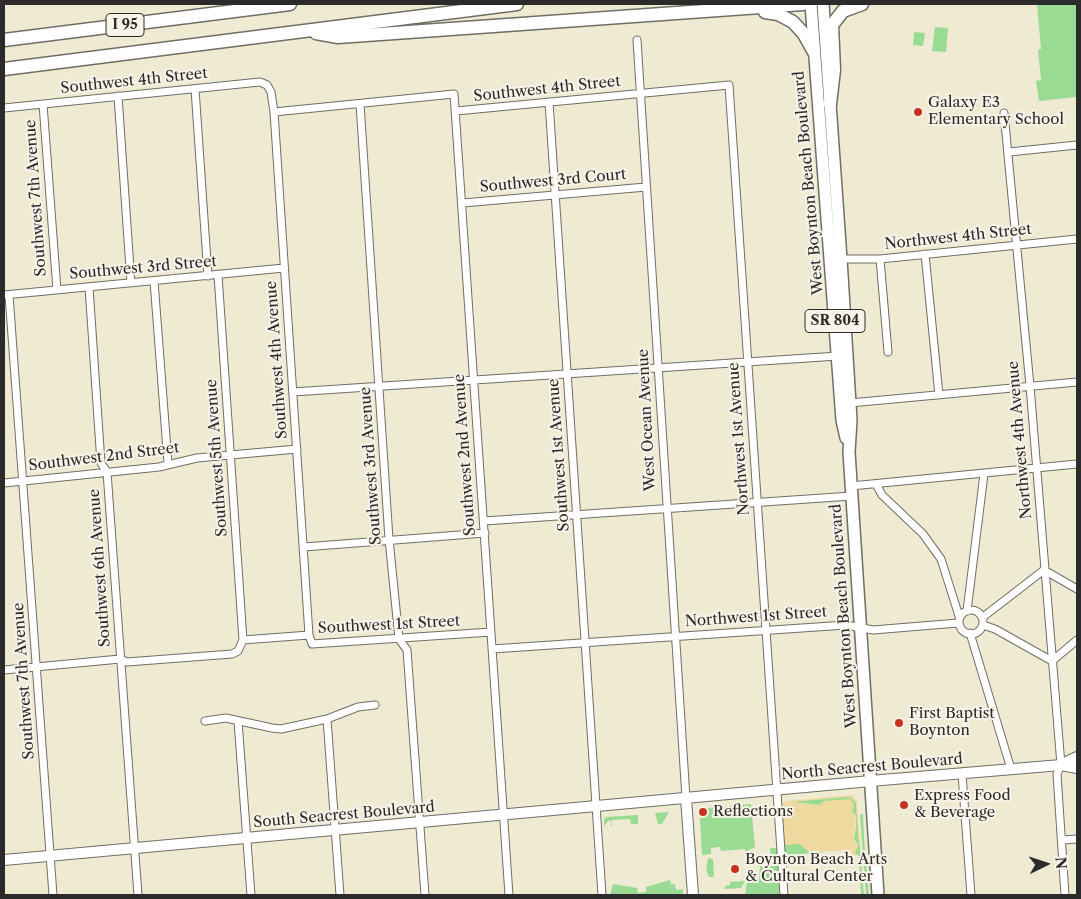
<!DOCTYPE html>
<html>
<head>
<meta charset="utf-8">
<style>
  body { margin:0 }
  #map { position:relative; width:1081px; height:899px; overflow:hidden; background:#efead2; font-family:"Libre Caslon Text",serif }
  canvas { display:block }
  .frame { position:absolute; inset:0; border:5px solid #2b2b2b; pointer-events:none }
  .north { position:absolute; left:1021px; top:839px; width:50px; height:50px; -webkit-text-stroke:4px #f7f3e8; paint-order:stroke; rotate:86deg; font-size:14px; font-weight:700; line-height:20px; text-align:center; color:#2b2b2b }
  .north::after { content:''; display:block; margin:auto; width:18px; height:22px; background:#2b2b2b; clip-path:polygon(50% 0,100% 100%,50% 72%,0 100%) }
</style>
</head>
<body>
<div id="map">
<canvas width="1081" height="899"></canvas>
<div class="frame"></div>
<div class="north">N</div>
</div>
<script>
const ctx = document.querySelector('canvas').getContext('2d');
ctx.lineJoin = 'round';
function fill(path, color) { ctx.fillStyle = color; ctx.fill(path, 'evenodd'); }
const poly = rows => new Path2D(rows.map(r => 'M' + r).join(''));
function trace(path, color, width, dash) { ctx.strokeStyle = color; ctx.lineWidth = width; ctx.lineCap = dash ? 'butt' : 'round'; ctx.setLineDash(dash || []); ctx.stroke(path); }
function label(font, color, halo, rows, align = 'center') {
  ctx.font = font + ' "Libre Caslon Text",serif'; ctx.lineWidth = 4; ctx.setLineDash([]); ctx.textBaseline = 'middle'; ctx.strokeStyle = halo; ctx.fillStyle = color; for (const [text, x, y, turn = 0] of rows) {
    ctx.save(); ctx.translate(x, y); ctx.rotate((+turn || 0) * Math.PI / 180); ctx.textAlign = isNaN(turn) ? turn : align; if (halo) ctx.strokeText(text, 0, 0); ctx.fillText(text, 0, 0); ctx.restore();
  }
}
const green = poly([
  [1039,4,1077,4,1077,97,1039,101,1036,81,1041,80,1038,50,1041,49,1037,5],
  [935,27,948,28,946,52,932,51],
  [914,32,925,33,923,46,913,45],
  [842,796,852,797,856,803,864,895,861,895,859,856,854,853,858,845,854,839,856,827,856,815,852,813,853,805,851,803,819,805,790,802],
  [751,804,755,847,745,852,745,849,721,851,720,847,711,848,711,854,702,855,700,818,707,815,708,808],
  [669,812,662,824,658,824,655,813],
  [863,814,864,838,869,895,866,895,860,815],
  [638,815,638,824,631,824,630,819,612,820,612,825,610,826,612,822,609,820,604,826,604,820,606,817],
  [801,843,808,851,827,852,787,855,784,847,784,845],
  [770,848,777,848,780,895,745,895,747,882,759,880,760,865,762,867,772,866],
  [708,858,713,859,714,876,712,877,709,877,706,870],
  [670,880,671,884,675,884,676,890,683,889,683,895,610,895,613,884,637,888,638,893,646,892,646,887],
  [745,881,741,888,725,889,725,886,730,885,730,882]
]);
const sand = poly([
  [852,795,857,802,861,854,858,838,856,803,850,797,791,802,819,805,824,801,850,799,854,804,852,813,856,815,854,839,858,848,855,851,856,856,851,856,851,850,809,852,800,844,784,845,781,805,786,801]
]);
const street = poly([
  [637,40,686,798],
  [195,89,208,276],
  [118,96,131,283],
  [549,102,602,895],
  [43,104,57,290],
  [360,104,389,539,399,639,407,650,425,895],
  [4,108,260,82,267,85,271,92,274,112,309,635],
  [456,111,729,85,784,895],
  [274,112,454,94,509,895],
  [1004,113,1030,386,1061,765,1057,774,1065,895],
  [1009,152,1077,145],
  [463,203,646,187],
  [925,254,939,395],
  [841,259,880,259,1077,239],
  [880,259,888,352],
  [218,275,243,640],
  [154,281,168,463],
  [89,287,101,463,107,472,138,895],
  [4,295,284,268],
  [9,295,53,895],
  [293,392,838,356],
  [850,403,1077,382],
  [4,483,159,467,197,458,297,449],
  [876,484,882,495,923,534,941,559,959,616],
  [851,486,1077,464],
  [484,521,852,496],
  [304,547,485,533],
  '959 622a12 12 0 1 1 24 0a12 12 0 1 1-24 0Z',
  [967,611,984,474],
  [983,617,1044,570,1077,589],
  [983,625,995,629,1052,661,1077,640],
  [970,633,1011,769],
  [492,649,846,625,873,630,958,623],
  [4,670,120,659,127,662,232,654,238,651,243,640,309,635,312,644,491,632],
  [327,719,340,895],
  [205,721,226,718,272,728,281,729,327,719,358,707,375,705],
  [238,721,251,895],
  [962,774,971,895],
  [1062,840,1077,839]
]);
const secondary = poly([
  [1062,764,1077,757],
  [686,798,693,895],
  [4,860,882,780,1061,765,1077,768]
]);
const primary = poly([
  [811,4,842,420,846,438],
  [823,4,841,259,851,420,849,452,878,895]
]);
const highway = poly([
  [765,12,778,14,793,22,804,34,814,52],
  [316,33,338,37,803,4],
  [4,40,290,4],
  [4,69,517,4],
  [830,104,834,70,832,25,843,11,862,4]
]);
const markers = [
  [918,112,5,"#c8321e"],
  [899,723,5,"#c8321e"],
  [904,805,5,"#c8321e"],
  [703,812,5,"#c8321e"],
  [735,869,5,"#c8321e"]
];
const shields = [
  [125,25,38],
  [835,321,60]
];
const shieldNames = [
  ["I 95",125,25],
  ["SR 804",835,321]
];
const streetNames = [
  ["Southwest 4th Street",134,81,-6],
  ["Southwest 4th Street",547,89,-6],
  ["Southwest 3rd Court",553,181,-5],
  ["West Boynton Beach Boulevard",809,183,-95],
  ["Southwest 7th Avenue",36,198,-94],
  ["Northwest 4th Street",958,237,-6],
  ["Southwest 3rd Street",143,268,-5],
  ["Southwest 4th Avenue",277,360,-94],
  ["West Ocean Avenue",647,420,-93],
  ["Northwest 1st Avenue",739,439,-94],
  ["Northwest 4th Avenue",1020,440,-95],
  ["Southwest 2nd Avenue",465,455,-94],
  ["Southwest 1st Avenue",559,455,-94],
  ["Southwest 2nd Street",104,457,-7],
  ["Southwest 5th Avenue",217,458,-94],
  ["Southwest 3rd Avenue",371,466,-94],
  ["Southwest 6th Avenue",100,568,-94],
  ["West Boynton Beach Boulevard",844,616,-94],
  ["Northwest 1st Street",756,617,-4],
  ["Southwest 1st Street",389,625,-3],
  ["Southwest 7th Avenue",24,681,-94],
  ["North Seacrest Boulevard",872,767,-5],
  ["South Seacrest Boulevard",344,815,-5]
];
const poiNames = [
  ["Galaxy E3",928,103],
  ["Elementary School",928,120],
  ["First Baptist",909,714],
  ["Boynton",909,731],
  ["Express Food",914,796],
  ["& Beverage",914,813],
  ["Reflections",713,812],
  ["Boynton Beach Arts",745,860],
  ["& Cultural Center",745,877]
];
fill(green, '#99db92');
fill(sand, '#eeda9e');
trace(street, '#706e65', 9);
trace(secondary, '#706e65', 12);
trace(primary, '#706e65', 14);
trace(highway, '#706e65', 15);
trace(street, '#fff', 7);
trace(secondary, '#fff', 10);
trace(primary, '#fff', 11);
trace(highway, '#fff', 12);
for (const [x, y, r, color] of markers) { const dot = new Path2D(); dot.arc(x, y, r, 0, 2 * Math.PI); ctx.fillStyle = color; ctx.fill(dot); trace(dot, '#f7f3e8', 2); }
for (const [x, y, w] of shields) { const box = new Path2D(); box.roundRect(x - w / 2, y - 11.5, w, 23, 4); ctx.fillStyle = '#f7f3e8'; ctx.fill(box); trace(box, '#2b2b2b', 1); }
label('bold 14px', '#2b2b2b', null, shieldNames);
label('15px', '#2b2b2b', '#f7f3e8', streetNames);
label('15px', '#2b2b2b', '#f7f3e8', poiNames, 'left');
</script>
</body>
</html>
